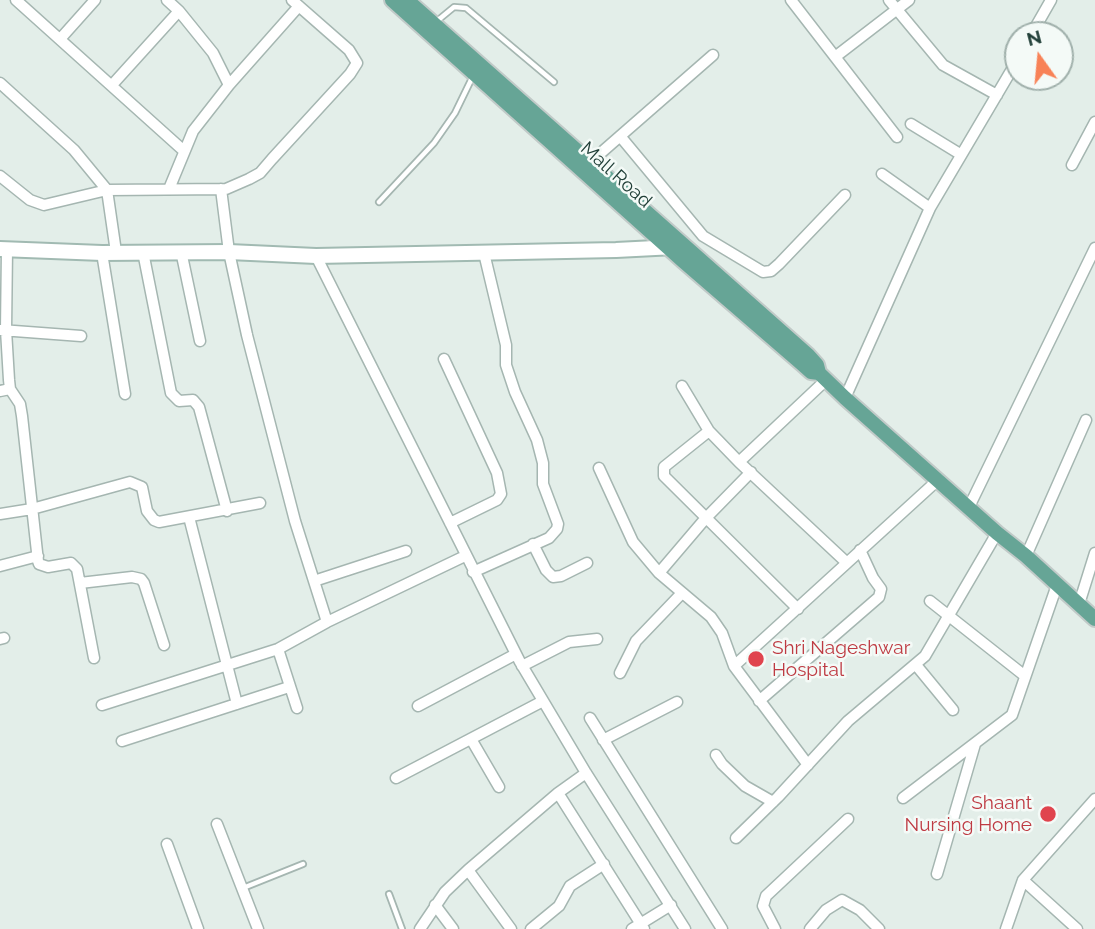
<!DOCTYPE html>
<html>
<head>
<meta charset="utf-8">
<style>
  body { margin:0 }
  #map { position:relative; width:1095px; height:929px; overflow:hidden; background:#e3eee9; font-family:Raleway,sans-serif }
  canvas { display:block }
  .north { position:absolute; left:1004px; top:21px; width:70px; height:70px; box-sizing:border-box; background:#f4faf7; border:2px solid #a0b0ab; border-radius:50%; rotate:345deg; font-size:19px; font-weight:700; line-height:28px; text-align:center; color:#224039 }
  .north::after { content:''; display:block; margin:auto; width:24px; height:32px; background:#f88257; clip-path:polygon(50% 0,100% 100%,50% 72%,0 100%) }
</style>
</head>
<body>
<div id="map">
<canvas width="1095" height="929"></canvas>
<div class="north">N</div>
</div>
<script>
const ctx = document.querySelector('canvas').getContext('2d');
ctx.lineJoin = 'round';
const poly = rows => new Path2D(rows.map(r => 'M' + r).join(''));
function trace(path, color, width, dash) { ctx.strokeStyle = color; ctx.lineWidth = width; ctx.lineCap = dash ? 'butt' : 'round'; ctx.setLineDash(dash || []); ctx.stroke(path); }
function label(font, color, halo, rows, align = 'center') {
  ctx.font = font + ' Raleway,sans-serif'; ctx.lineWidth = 5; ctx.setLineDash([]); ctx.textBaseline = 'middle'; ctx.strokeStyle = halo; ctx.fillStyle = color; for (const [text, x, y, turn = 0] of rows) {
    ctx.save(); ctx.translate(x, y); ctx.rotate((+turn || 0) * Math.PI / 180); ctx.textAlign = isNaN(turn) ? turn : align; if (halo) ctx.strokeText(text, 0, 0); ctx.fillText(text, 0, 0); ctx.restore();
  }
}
const service = poly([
  [437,21,454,7,466,8,554,82],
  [379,202,434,143,455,113,472,78],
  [243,888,303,864],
  [389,894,402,929]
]);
const minor = poly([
  [16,0,184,151],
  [167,0,179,11],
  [791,0,897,137],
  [889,0,943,65,997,95],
  [1031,35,1051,0],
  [61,38,95,0],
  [835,57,909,0],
  [0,83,74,150,107,190,116,252],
  [112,85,179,11,213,53,229,85],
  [911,124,960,154],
  [620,136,703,236,763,272,771,271,779,264,845,195],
  [587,165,713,55],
  [1072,165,1095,122],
  [882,174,930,208],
  [0,176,30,200,44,205,107,190,226,189,249,179,260,173,272,159,350,74,357,63,349,50,292,0],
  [169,189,193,131,229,85,299,6],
  [221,189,229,252,247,335,295,521,327,622],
  [7,249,6,330,9,380,10,389,20,404,22,416,38,561,39,564,48,567,71,563,77,569,94,658],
  [181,251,200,341],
  [143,252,171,393,179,401,193,400,199,407,227,511],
  [102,253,125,394],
  [316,256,520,662,586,773,685,929],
  [1,330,81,336],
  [444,359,497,473,501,494,497,500,450,523],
  [682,386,709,431,739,462,846,562],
  [0,391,10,389],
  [845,398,930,208,1018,59],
  [709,431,664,467,664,476,798,609],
  [739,462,826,380],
  [599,468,633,542,659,573,711,617,722,633,734,666,808,765],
  [969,507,1095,248],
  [0,514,32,509,130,482,142,487,147,511,154,520,159,522,260,503],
  [189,517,237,704],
  [533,544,546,570,553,577,561,576,587,563],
  [1026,556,1086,420],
  [0,566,38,556],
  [473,572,549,538,557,529,558,524,543,484,543,463,537,440,515,392,506,365,506,345,484,253],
  [659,573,705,519,751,472],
  [314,581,406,551],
  [80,583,132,577,141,579,144,583,164,645],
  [930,601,1025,676],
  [1079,604,1095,553],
  [0,639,4,638],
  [278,649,297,708],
  [916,665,953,710],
  [522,666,569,642,597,639],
  [734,666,939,479],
  [620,673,636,641,682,593],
  [759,701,879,597,881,589,873,578,860,550],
  [102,705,278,649,327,622,465,556],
  [418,706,516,654],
  [590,718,722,929],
  [471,739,499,787],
  [603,740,677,702],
  [122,741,289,687],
  [716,755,722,764,745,786,773,802],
  [396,778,543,701],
  [558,793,644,929],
  [903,798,1012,715,1057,585],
  [217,824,258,929],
  [736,838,778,797,848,721,925,656,997,533],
  [167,844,198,929],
  [468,870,511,929],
  [937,874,975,744],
  [1023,880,1077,929],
  [435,905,453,929],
  [420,929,445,892,468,870,558,793,586,773],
  [531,929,559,906,570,886,604,864],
  [632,929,671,905],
  [775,929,763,906,766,896,848,819],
  [810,929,826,910,842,900,860,910,879,929],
  [1006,929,1023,880,1095,799]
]);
const secondary = poly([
  [0,249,102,253,229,252,316,256,616,250,675,247]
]);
const primary = poly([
  [392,0,683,261,802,364,811,372,819,373],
  [407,0,808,355,817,365,819,373,845,398,997,533,1026,556,1095,619]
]);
const markers = [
  [756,659,9,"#e0444e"],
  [1048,814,9,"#e0444e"]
];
const streetNames = [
  ["Mall Road",616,175,42]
];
const healthNames = [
  ["Shri Nageshwar",772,648],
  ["Hospital",772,670],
  ["Shaant",1032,803,"right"],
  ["Nursing Home",1032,825,"right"]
];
trace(service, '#a5b6b1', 8);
trace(minor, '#a5b6b1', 13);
trace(secondary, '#a1bab2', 18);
trace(primary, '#c1cac8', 18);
trace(service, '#fff', 4.5);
trace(minor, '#fff', 10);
trace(secondary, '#fff', 14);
trace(primary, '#66a596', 14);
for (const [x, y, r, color] of markers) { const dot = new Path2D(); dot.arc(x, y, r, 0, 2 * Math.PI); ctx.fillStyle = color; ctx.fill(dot); trace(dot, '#f4faf7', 2.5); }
label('19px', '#224039', '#f4faf7', streetNames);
label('19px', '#be3a42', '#f4faf7', healthNames, 'left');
</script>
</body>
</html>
